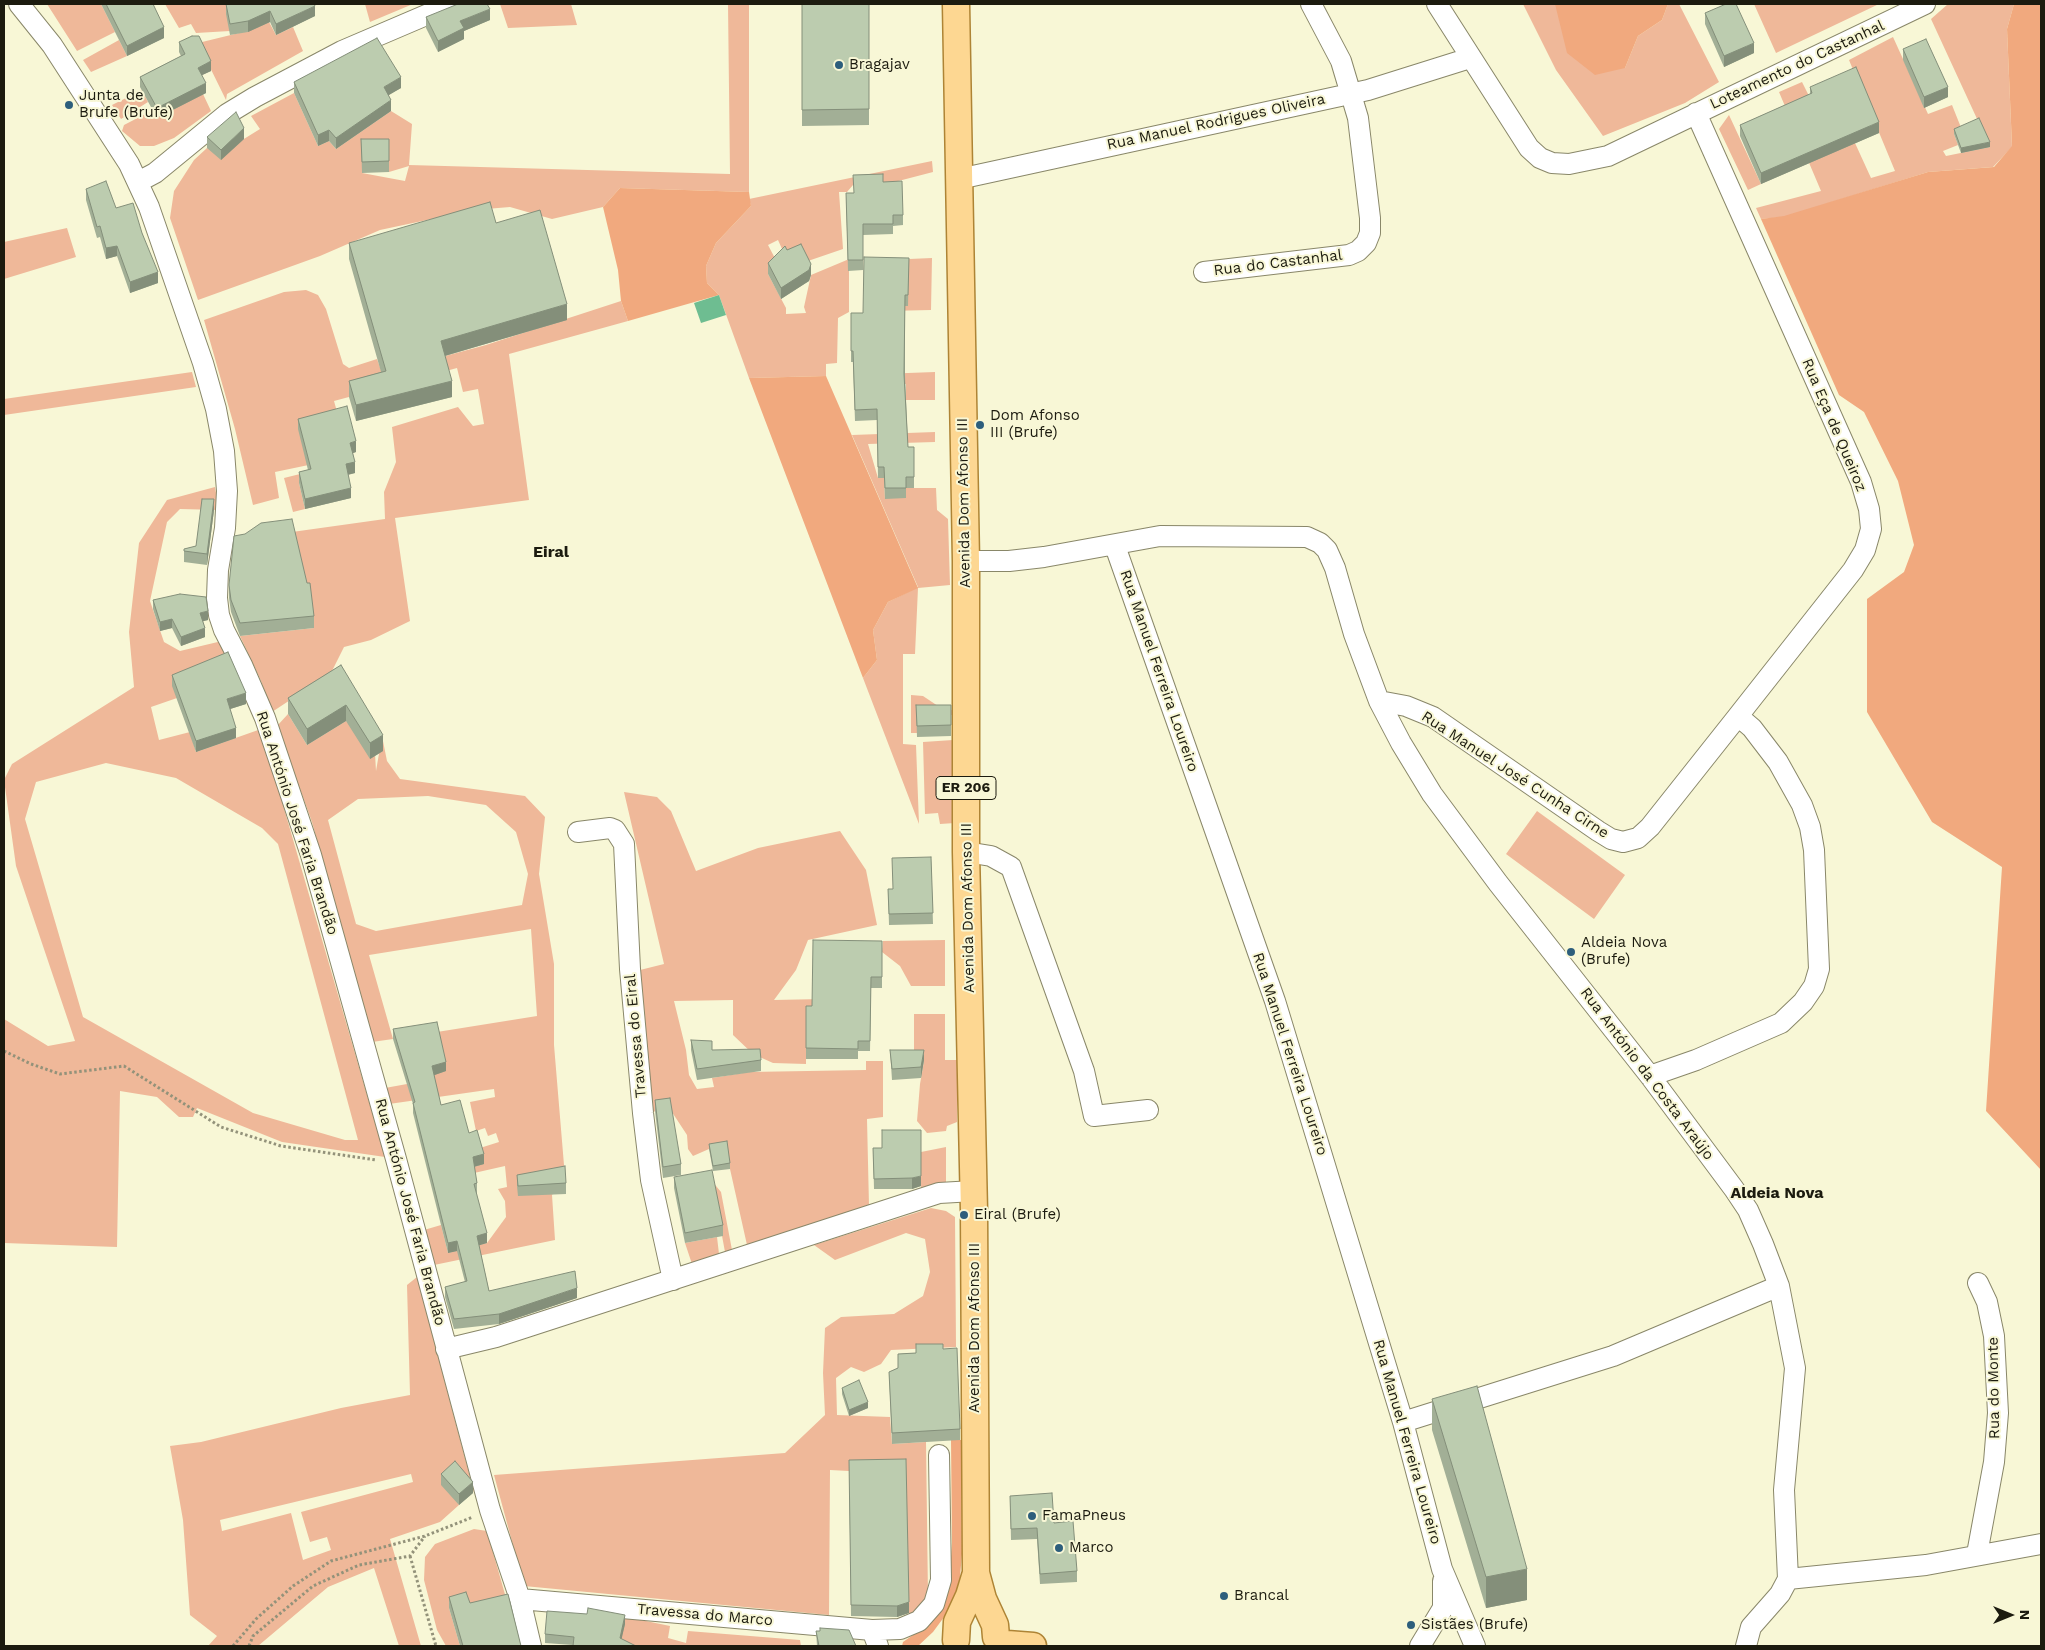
<!DOCTYPE html>
<html>
<head>
<meta charset="utf-8">
<style>
  body { margin:0 }
  #map { position:relative; width:2045px; height:1650px; overflow:hidden; background:#f8f7d6; font-family:"Work Sans",sans-serif }
  canvas { display:block }
  .frame { position:absolute; inset:0; border:5px solid #1c1b0f; pointer-events:none }
  .north { position:absolute; left:1985px; top:1590px; width:50px; height:50px; -webkit-text-stroke:4px #f8f7d6; paint-order:stroke; rotate:90deg; font-size:14px; font-weight:700; line-height:20px; text-align:center; color:#1c1b0f }
  .north::after { content:''; display:block; margin:auto; width:18px; height:22px; background:#1c1b0f; clip-path:polygon(50% 0,100% 100%,50% 72%,0 100%) }
</style>
</head>
<body>
<div id="map">
<canvas width="2045" height="1650"></canvas>
<div class="frame"></div>
<div class="north">N</div>
</div>
<script>
const ctx = document.querySelector('canvas').getContext('2d');
ctx.lineJoin = 'round';
function fill(path, color) { ctx.fillStyle = color; ctx.fill(path, 'evenodd'); }
const poly = rows => new Path2D(rows.map(r => 'M' + r).join(''));
function trace(path, color, width, dash) { ctx.strokeStyle = color; ctx.lineWidth = width; ctx.lineCap = dash ? 'butt' : 'round'; ctx.setLineDash(dash || []); ctx.stroke(path); }
function label(font, color, halo, rows, align = 'center') {
  ctx.font = font + ' "Work Sans",sans-serif'; ctx.lineWidth = 4; ctx.setLineDash([]); ctx.textBaseline = 'middle'; ctx.strokeStyle = halo; ctx.fillStyle = color; for (const [text, x, y, turn = 0] of rows) {
    ctx.save(); ctx.translate(x, y); ctx.rotate((+turn || 0) * Math.PI / 180); ctx.textAlign = isNaN(turn) ? turn : align; if (halo) ctx.strokeText(text, 0, 0); ctx.fillText(text, 0, 0); ctx.restore();
  }
}
const green = poly([
  [47,4,101,4,115,32,77,51],
  [165,4,248,4,258,27,269,22,276,35,293,27,303,51,227,94,226,100,198,43,239,33,230,31,196,33,191,24,179,28],
  [365,4,413,4,370,22],
  [500,4,571,4,577,25,508,28],
  [728,4,749,4,749,192,620,188,603,207,552,219,510,207,474,210,380,230,320,256,198,300,170,218,174,191,194,160,207,148,239,142,260,129,251,116,294,93,318,146,329,141,336,149,391,111,412,124,409,165,730,174],
  [362,150,389,150,389,172,409,166,405,181,362,173],
  [1523,4,1555,4,1625,68,1638,36,1662,20,1668,4,1679,4,1719,82,1685,103,1603,136,1556,70],
  [1754,4,1879,4,1776,53],
  [1948,4,2014,4,2007,29,2012,147,1993,167,1928,172,1784,217,1761,219,1756,208,1821,191,1779,92,1802,82,1810,98,1855,143,1871,178,1895,171,1849,60,1893,37,1928,114,1952,105,1962,130,1954,134,1958,145,1943,151,1946,156,1990,147,1931,19],
  [119,40,127,56,91,72,83,60],
  [142,90,148,102,121,119,112,105],
  [203,94,211,111,174,138,154,146,140,146,122,131,124,125,153,110],
  [1729,115,1761,184,1748,190,1719,129],
  [932,161,933,172,883,185,853,185,847,192,839,192,843,249,805,262,787,260,778,240,768,245,778,264,768,274,786,308,786,314,806,313,804,307,811,275,854,257,849,270,849,312,838,318,837,363,826,364,826,376,749,378,719,295,707,283,706,266,716,243,751,206,749,199],
  [67,228,76,257,4,279,4,242],
  [932,258,931,310,887,311,887,306,909,259],
  [306,290,318,295,326,309,343,364,349,368,377,359,382,373,486,345,621,301,628,321,509,354,529,500,395,518,410,621,371,640,344,647,331,673,272,712,261,681,240,636,314,628,292,532,385,519,384,492,396,462,392,427,458,407,473,426,484,424,478,389,463,392,457,368,334,401,339,419,323,462,275,472,279,498,253,505,235,429,204,320,284,292],
  [192,372,196,387,4,415,4,399],
  [935,372,935,400,906,400,906,384,854,386,854,375],
  [935,432,935,442,868,444,878,478,884,478,885,499,906,488,936,488,937,510,948,519,950,585,918,588,915,654,903,654,903,744,916,745,919,824,863,678,877,660,873,630,888,602,918,587,852,435],
  [324,468,299,483,305,509,293,512,284,478],
  [215,487,219,510,180,509,167,522,150,601,164,642,180,651,222,641,231,662,177,698,151,707,159,740,190,732,196,752,261,729,385,1157,282,1142,197,1108,193,1117,179,1117,157,1097,120,1091,117,1247,4,1243,4,1019,48,1046,75,1041,16,866,4,780,12,764,134,687,129,632,139,543,167,500],
  [106,763,176,778,262,828,278,844,358,1140,345,1140,253,1113,83,1017,25,819,36,782],
  [911,695,923,696,944,710,952,710,952,715,917,716,917,733,911,733],
  [288,714,307,745,346,721,374,736,376,771,382,736,387,761,400,779,525,796,545,817,539,874,554,964,554,1045,565,1177,552,1195,555,1240,434,1265,424,1230,441,1225,448,1253,487,1243,506,1217,505,1201,498,1189,507,1187,505,1166,474,1173,473,1167,480,1148,499,1142,496,1133,488,1136,485,1128,476,1131,470,1102,495,1097,494,1089,389,1104,385,1088,407,1084,437,1032,537,1016,531,929,369,955,393,1039,372,1042,312,822,277,726],
  [428,796,486,805,516,832,528,874,522,905,376,931,356,924,328,820,358,799],
  [953,740,955,823,940,824,938,813,925,814,923,742],
  [624,792,657,797,671,811,696,871,758,848,840,831,866,870,877,925,808,940,796,970,774,1000,822,999,806,1017,806,1064,773,1063,753,1054,733,1035,733,1000,674,1001,686,1050,689,1075,697,1089,714,1087,712,1078,749,1072,866,1070,866,1061,883,1061,883,1117,867,1119,869,1206,747,1245,730,1169,709,1149,693,1156,688,1149,687,1135,670,1109,651,1112,640,970,664,964],
  [1537,811,1625,875,1594,919,1506,854],
  [945,940,945,986,911,986,900,966,882,952,883,941],
  [914,1014,945,1014,945,1060,957,1060,957,1122,947,1126,946,1131,927,1133,917,1121,920,1084,924,1061,914,1060],
  [946,1147,946,1182,921,1189,921,1152],
  [712,1181,721,1192,732,1250,725,1252],
  [931,1208,946,1211,955,1217,956,1347,891,1350,881,1364,864,1372,851,1367,836,1378,837,1415,890,1417,892,1444,926,1442,928,1597,909,1619,907,1534,849,1471,830,1470,829,1615,524,1586,494,1475,785,1453,825,1415,823,1373,825,1328,841,1317,894,1314,923,1296,930,1272,925,1239,906,1233,835,1260,814,1245],
  [717,1237,719,1254,692,1264,685,1243],
  [417,1277,474,1492,456,1472,459,1505,440,1522,390,1539,421,1646,399,1646,374,1568,328,1587,258,1646,208,1646,217,1636,190,1615,183,1520,170,1446,201,1442,341,1408,410,1395,407,1285],
  [411,1474,413,1482,301,1512,310,1542,327,1537,331,1550,303,1560,291,1513,222,1531,220,1520],
  [474,1529,487,1531,508,1605,449,1608,460,1646,446,1646,437,1630,424,1580,425,1557,435,1544],
  [617,1615,670,1626,668,1638,686,1643,688,1631,800,1640,801,1646,618,1646]
]);
const forest = poly([
  [1555,4,1668,4,1662,20,1638,36,1625,68,1595,75,1567,53],
  [2014,4,2041,4,2041,1170,1986,1111,2002,867,1932,822,1867,712,1867,599,1904,572,1914,545,1898,481,1864,412,1839,395,1761,219,1784,216,1928,172,1994,167,2012,146,2007,29],
  [620,188,749,192,751,206,716,243,706,266,707,283,719,295,628,321,621,301,618,270,603,207],
  [826,376,918,588,888,602,873,630,877,660,863,678,749,378],
  [951,1440,961,1440,962,1554,959,1588,950,1609,933,1632,918,1646,902,1646,903,1642,926,1626,949,1586,952,1543]
]);
const water = poly([
  [719,295,726,315,701,323,694,303]
]);
const path = poly([
  [4,1051,31,1064,60,1074,124,1066,221,1127,281,1146,376,1160],
  [410,1556,436,1646],
  [233,1646,256,1619,293,1586,331,1561,425,1536,473,1517],
  [249,1646,253,1636,313,1586,359,1565,410,1556,425,1536]
]);
const minor = poly([
  [19,4,52,45,129,164,149,207,203,363,216,409,224,451,227,491,225,528,218,570,217,598,219,615,224,630,242,665,265,718,311,855,396,1159,490,1510,520,1599,531,1646],
  [1437,4,1529,148,1540,158,1552,163,1569,164,1608,156,1925,4],
  [1696,113,1861,482,1869,509,1871,529,1865,550,1853,570,1738,716],
  [959,179,1368,90,1470,58],
  [138,182,155,173,227,114,255,97,342,51,452,4],
  [1204,272,1349,255,1358,251,1366,243,1370,233,1370,218,1358,118,1341,61,1311,4],
  [1115,546,1275,1001,1403,1422,1442,1569,1475,1646],
  [966,561,1009,561,1044,557,1160,536,1307,537,1320,543,1327,550,1335,568,1354,634,1379,701,1401,743,1432,794,1498,883,1650,1076,1734,1189,1748,1210,1763,1244,1779,1286,1795,1368,1784,1490,1788,1579,1780,1594,1751,1627,1746,1646],
  [1379,701,1406,706,1433,717,1598,831,1611,839,1623,842,1638,838,1650,827,1738,716,1752,728,1778,762,1802,805,1810,827,1814,850,1819,969,1814,986,1803,1002,1781,1023,1696,1060,1650,1076],
  [578,832,610,828,615,830,624,844,630,969,643,1113,651,1180,673,1280],
  [966,852,991,856,1011,867,1084,1071,1094,1116,1148,1110],
  [446,1349,496,1337,939,1193,974,1191],
  [1403,1422,1613,1356,1779,1286],
  [1977,1554,1994,1462,1998,1413,1994,1336,1987,1302,1978,1283],
  [1788,1579,1926,1565,2041,1544],
  [520,1599,872,1630,900,1629,919,1621,934,1604,941,1580,939,1455],
  [872,1630,878,1646],
  [1420,1646,1443,1608,1443,1581]
]);
const major = poly([
  [956,4,966,561,966,852,974,1211,976,1573,983,1599,995,1625,996,1637],
  [956,1640,957,1622,969,1596,976,1573],
  [1007,1644,1033,1646]
]);
const wall = poly([
  [101,4,153,4,164,38,127,56],
  [226,4,315,16,276,35,270,22,248,32,230,35,226,14],
  [802,4,869,4,869,125,802,126],
  [1705,13,1754,53,1724,67,1705,24],
  [426,17,490,20,464,31,464,39,438,52,426,28],
  [179,42,211,71,202,75,206,93,157,118,140,87,140,77,181,56,179,52],
  [1903,49,1948,97,1924,108,1903,60],
  [294,82,401,88,388,95,391,111,336,149,329,141,318,146,294,93],
  [1810,87,1879,133,1761,184,1740,136,1740,125,1810,94],
  [1954,129,1990,147,1961,153,1954,134],
  [207,137,244,139,221,160,207,148],
  [361,139,389,139,389,172,362,173],
  [883,182,903,215,903,225,893,226,893,234,863,235,863,270,848,271,846,193,854,193],
  [86,189,116,208,142,233,158,283,130,293,117,256,106,259,100,237,97,238,86,200],
  [496,223,567,320,445,356,452,397,356,421,349,397,349,381,381,372,349,259,349,243],
  [787,250,811,275,809,281,781,299,768,274,768,263],
  [909,258,908,306,905,306,905,375,908,447,914,447,914,488,906,488,906,498,885,499,884,478,878,478,877,420,855,421,853,362,851,362,851,313,863,313],
  [298,419,356,452,353,453,355,473,348,475,351,498,305,509,299,483,299,472,308,470,298,429],
  [214,510,207,565,184,562,184,549,196,546],
  [229,585,314,616,314,628,240,636,231,612,229,598],
  [153,600,208,620,203,621,205,637,181,646,172,628,160,631,153,609],
  [341,665,383,751,370,759,346,721,307,745,288,714,288,698],
  [172,675,246,704,230,709,236,738,196,752,172,686],
  [916,705,951,705,951,736,917,737],
  [931,857,933,924,889,925,888,889,893,889],
  [882,941,882,988,871,988,870,1051,858,1051,858,1059,806,1059,806,1006,812,1006],
  [393,1029,446,1071,434,1075,441,1105,469,1133,484,1164,474,1167,477,1183,477,1193,476,1193,487,1243,479,1245,489,1291,577,1298,499,1324,454,1329,445,1297,445,1287,465,1282,457,1251,448,1253,413,1113,413,1104,393,1039],
  [691,1040,712,1050,761,1060,761,1071,697,1080,691,1050],
  [890,1050,924,1060,921,1078,892,1080],
  [655,1100,681,1164,681,1175,663,1178,655,1111],
  [709,1144,730,1163,730,1169,713,1171,709,1149],
  [873,1148,882,1148,921,1186,912,1189,874,1189],
  [517,1175,566,1183,566,1194,518,1196,517,1186],
  [674,1177,723,1225,723,1236,685,1243,674,1188],
  [943,1349,960,1429,960,1440,892,1444,889,1372,898,1368,898,1354,916,1353],
  [842,1388,868,1408,849,1416,842,1394],
  [1432,1399,1527,1600,1486,1608,1432,1430],
  [849,1460,909,1613,897,1617,851,1616],
  [441,1474,473,1493,459,1505,441,1485],
  [1010,1496,1054,1523,1077,1571,1077,1582,1040,1584,1037,1539,1011,1540],
  [449,1597,521,1646,460,1646,449,1608],
  [625,1624,621,1639,573,1645,545,1643,545,1634],
  [816,1631,820,1631,856,1646,817,1646]
]);
const shadedWall = poly([
  [315,6,315,16,276,35,276,24],
  [490,9,490,20,464,31,464,39,438,52,438,41,460,21],
  [270,11,270,22,248,32,248,21],
  [164,27,164,38,127,56,127,46],
  [1754,43,1754,53,1724,67,1724,56],
  [211,61,211,71,198,77,198,68],
  [401,77,401,88,384,98,384,87],
  [206,83,206,93,157,118,157,108],
  [1948,87,1948,97,1924,108,1924,97],
  [391,100,391,111,336,149,336,138],
  [1879,122,1879,133,1761,184,1761,173],
  [244,128,244,139,221,160,221,150],
  [329,130,329,141,318,146,318,135],
  [1990,142,1990,147,1961,153,1961,148],
  [117,246,117,256,106,259,106,248],
  [811,264,811,275,809,281,781,299,781,288],
  [158,272,158,283,130,293,130,282],
  [567,304,567,320,441,357,441,341],
  [452,381,452,397,356,421,356,405],
  [356,441,356,452,350,454,350,443],
  [355,462,355,473,346,475,346,464],
  [351,488,351,498,305,509,305,499],
  [214,499,214,510,207,565,207,554],
  [208,611,208,620,200,622,200,613],
  [172,619,172,628,160,631,160,622],
  [205,628,205,637,181,646,181,637],
  [246,693,246,704,227,710,227,699],
  [346,705,346,721,307,745,307,729],
  [236,728,236,738,196,752,196,741],
  [383,735,383,751,370,759,370,743],
  [924,1050,924,1060,921,1078,921,1067],
  [446,1062,446,1071,432,1076,432,1066],
  [484,1154,484,1164,473,1167,473,1157],
  [921,1176,921,1186,912,1189,912,1178],
  [487,1233,487,1243,477,1246,477,1236],
  [457,1241,457,1251,448,1253,448,1243],
  [577,1288,577,1298,499,1324,499,1314],
  [868,1402,868,1408,849,1416,849,1410],
  [473,1482,473,1493,459,1505,459,1494],
  [1527,1569,1527,1600,1486,1608,1486,1577],
  [909,1602,909,1613,897,1617,897,1606],
  [625,1615,625,1624,620,1646,620,1638]
]);
const building = poly([
  [106,4,153,4,164,27,127,46,106,4],
  [226,4,314,4,315,6,276,24,270,11,248,21,230,24,226,4],
  [458,4,487,4,490,9,460,21,464,28,438,41,426,17,458,4],
  [802,4,869,4,869,109,802,110,802,4],
  [1726,4,1736,4,1754,43,1724,56,1705,13,1726,4],
  [192,36,199,36,211,61,198,68,206,83,157,108,140,77,185,54,179,42,192,36],
  [377,38,401,77,384,87,391,100,336,138,329,130,318,135,294,82,377,38],
  [1926,39,1948,87,1924,97,1903,49,1926,39],
  [1856,67,1879,122,1761,173,1740,125,1812,93,1810,87,1856,67],
  [236,112,244,128,221,150,207,137,236,112],
  [1979,118,1990,142,1961,148,1954,129,1979,118],
  [361,139,389,139,389,161,362,162,361,139],
  [883,174,883,182,902,181,903,215,893,215,893,224,863,224,863,260,848,260,846,193,854,193,853,175,883,174],
  [106,181,116,208,133,203,142,233,158,272,130,282,117,246,106,248,100,226,97,227,86,189,106,181],
  [490,202,496,223,540,210,567,304,441,341,452,381,356,405,349,381,386,371,349,243,490,202],
  [801,244,811,264,809,270,781,288,768,263,785,246,787,250,801,244],
  [864,257,909,258,908,295,905,295,904,374,908,447,914,447,914,477,906,477,906,488,885,488,884,467,878,467,877,409,855,410,853,351,851,351,851,313,863,313,864,257],
  [347,406,356,441,350,443,355,462,346,464,351,488,305,499,299,472,311,469,298,419,347,406],
  [202,499,214,499,207,554,184,551,184,549,196,546,202,499],
  [292,519,307,583,310,583,314,616,240,623,231,600,229,585,234,536,245,534,261,523,292,519],
  [180,594,206,597,208,611,200,613,205,628,181,637,172,619,160,622,153,600,180,594],
  [228,652,246,693,227,699,236,728,196,741,172,675,228,652],
  [341,665,383,735,370,743,346,705,307,729,288,698,341,665],
  [916,705,951,705,951,725,917,726,916,705],
  [931,857,933,913,889,914,888,889,893,889,892,858,931,857],
  [813,940,882,941,882,977,871,977,870,1041,858,1041,858,1049,806,1048,806,1006,812,1006,813,940],
  [437,1022,446,1062,432,1066,441,1105,460,1100,469,1133,477,1130,484,1154,473,1157,477,1183,474,1184,487,1233,477,1236,489,1291,575,1271,577,1288,499,1314,454,1319,445,1287,467,1281,457,1241,448,1243,413,1103,415,1102,393,1029,437,1022],
  [691,1040,712,1041,712,1050,760,1049,761,1060,697,1069,691,1040],
  [890,1050,924,1050,921,1067,892,1069,890,1050],
  [670,1098,681,1164,663,1167,655,1100,670,1098],
  [882,1130,921,1130,921,1176,912,1178,874,1179,873,1148,882,1148,882,1130],
  [727,1141,730,1163,713,1166,709,1144,727,1141],
  [565,1166,566,1183,518,1186,517,1175,565,1166],
  [712,1170,723,1225,685,1233,674,1177,712,1170],
  [916,1344,943,1344,943,1349,957,1348,960,1429,892,1433,889,1372,898,1368,898,1354,916,1353,916,1344],
  [859,1380,868,1402,849,1410,842,1388,859,1380],
  [1477,1386,1527,1569,1486,1577,1432,1399,1477,1386],
  [906,1459,909,1602,897,1606,851,1605,849,1460,906,1459],
  [455,1461,473,1482,459,1494,441,1474,455,1461],
  [1052,1493,1054,1523,1073,1521,1077,1571,1040,1574,1037,1528,1011,1529,1010,1496,1052,1493],
  [466,1592,470,1603,508,1594,521,1646,463,1646,449,1597,466,1592],
  [588,1608,625,1615,620,1638,636,1646,573,1646,574,1637,545,1634,547,1611,587,1614,588,1608],
  [820,1628,849,1630,856,1646,819,1646,816,1631,820,1631,820,1628]
]);
const markers = [
  [839,65,5,"#2d5e7c"],
  [69,105,5,"#2d5e7c"],
  [980,425,5,"#2d5e7c"],
  [1571,952,5,"#2d5e7c"],
  [964,1215,5,"#2d5e7c"],
  [1032,1516,5,"#2d5e7c"],
  [1059,1548,5,"#2d5e7c"],
  [1224,1596,5,"#2d5e7c"],
  [1411,1625,5,"#2d5e7c"]
];
const shields = [
  [966,788,60]
];
const shieldNames = [
  ["ER 206",966,788]
];
const poiNames = [
  ["Bragajav",849,65],
  ["Junta de",79,96],
  ["Brufe (Brufe)",79,113],
  ["Dom Afonso",990,416],
  ["III (Brufe)",990,433],
  ["Aldeia Nova",1581,943],
  ["(Brufe)",1581,960],
  ["Eiral (Brufe)",974,1215],
  ["FamaPneus",1042,1516],
  ["Marco",1069,1548],
  ["Brancal",1234,1596],
  ["Sistães (Brufe)",1421,1625]
];
const streetNames = [
  ["Loteamento do Castanhal",1797,65,-25],
  ["Rua Manuel Rodrigues Oliveira",1216,122,-12],
  ["Rua do Castanhal",1278,263,-7],
  ["Rua Eça de Queiroz",1834,425,67],
  ["Avenida Dom Afonso III",964,503,-91],
  ["Rua Manuel Ferreira Loureiro",1159,671,71],
  ["Rua Manuel José Cunha Cirne",1515,775,33],
  ["Rua António José Faria Brandão",297,823,72],
  ["Avenida Dom Afonso III",968,908,-91],
  ["Travessa do Eiral",636,1036,-95],
  ["Rua Manuel Ferreira Loureiro",1290,1054,72],
  ["Rua António da Costa Araújo",1647,1074,53],
  ["Rua António José Faria Brandão",410,1212,75],
  ["Avenida Dom Afonso III",975,1328,-90],
  ["Rua do Monte",1994,1388,-91],
  ["Rua Manuel Ferreira Loureiro",1407,1442,74],
  ["Travessa do Marco",705,1615,5]
];
const neighbourhoodNames = [
  ["Eiral",551,552],
  ["Aldeia Nova",1777,1193]
];
fill(green, '#efb899');
fill(forest, '#f1a97e');
fill(water, '#6ebd91');
trace(minor, '#898769', 22);
trace(major, '#ae8435', 29);
trace(path, '#93927a', 3, [2.5, 2.5]);
trace(minor, '#fff', 20);
trace(major, '#fdd792', 26);
fill(wall, '#a2af96');
fill(shadedWall, '#848f7a');
fill(building, '#bcccaf');
trace(building, '#848f7a', 1);
for (const [x, y, r, color] of markers) { const dot = new Path2D(); dot.arc(x, y, r, 0, 2 * Math.PI); ctx.fillStyle = color; ctx.fill(dot); trace(dot, '#f8f7d6', 2); }
for (const [x, y, w] of shields) { const box = new Path2D(); box.roundRect(x - w / 2, y - 11.5, w, 23, 4); ctx.fillStyle = '#f8f7d6'; ctx.fill(box); trace(box, '#1c1b0f', 1); }
label('bold 14px', '#1c1b0f', null, shieldNames);
label('15px', '#1c1b0f', '#f8f7d6', poiNames, 'left');
label('15px', '#1c1b0f', '#f8f7d6', streetNames);
label('bold 16px', '#1c1b0f', '#f8f7d6', neighbourhoodNames);
</script>
</body>
</html>
